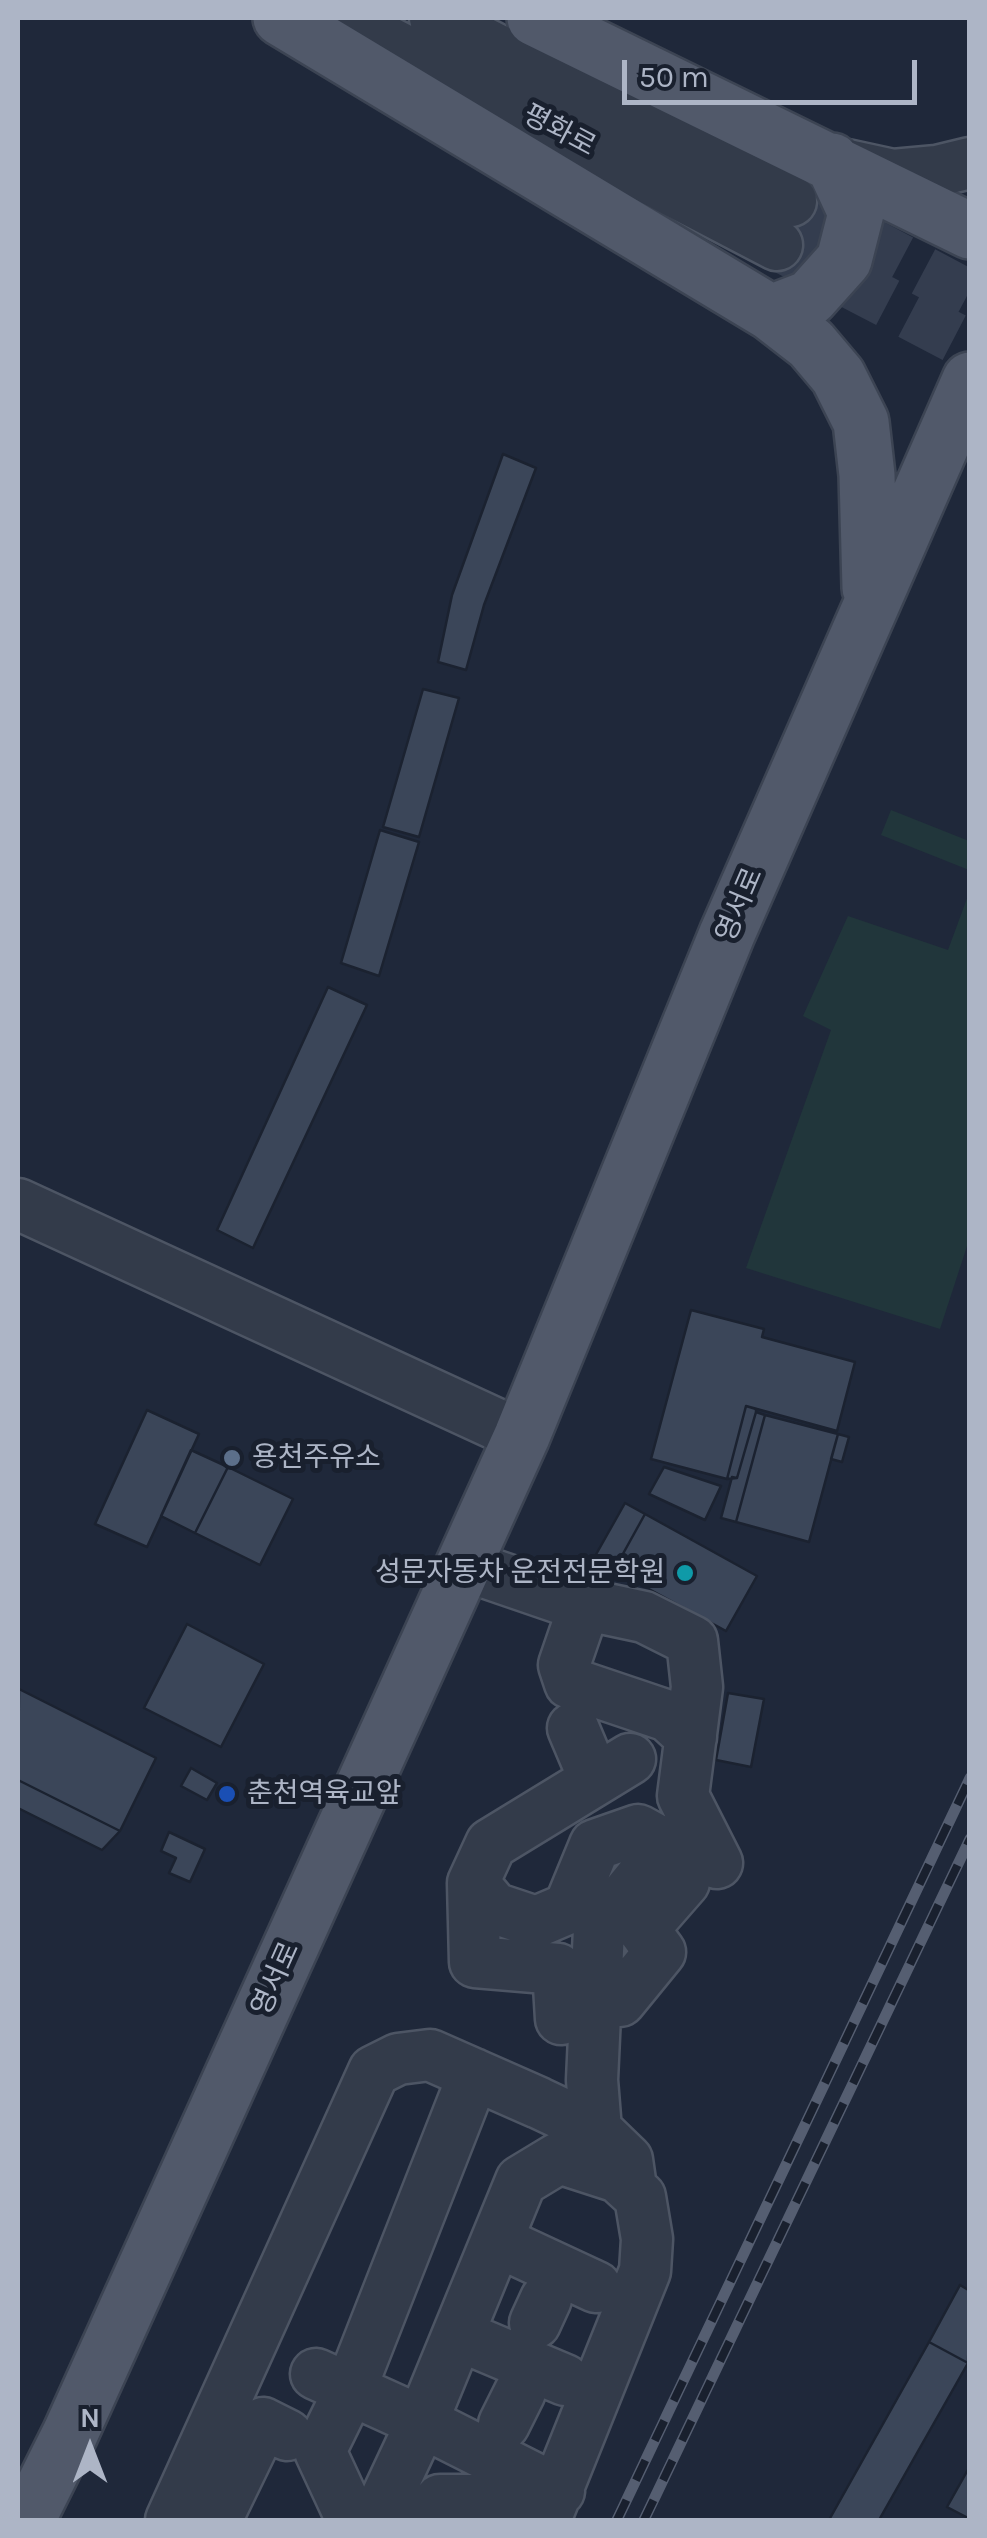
<!DOCTYPE html>
<html>
<head>
<meta charset="utf-8">
<style>
  body { margin:0 }
  #map { position:relative; width:987px; height:2538px; overflow:hidden; background:#1f283a; font-family:Karla,sans-serif }
  canvas { display:block }
  .frame { position:absolute; inset:0; border:20px solid #adb5c6; pointer-events:none }
  .north { position:absolute; left:40px; top:2398px; width:100px; height:100px; -webkit-text-stroke:8px #19202e; paint-order:stroke; rotate:0deg; font-size:28px; font-weight:700; line-height:40px; text-align:center; color:#adb5c6 }
  .north::after { content:''; display:block; margin:auto; width:35px; height:45px; background:#adb5c6; clip-path:polygon(50% 0,100% 100%,50% 72%,0 100%) }
  .scale { position:absolute; left:622px; top:60px; width:295px; height:45px; box-sizing:border-box; border:5px solid #adb5c6; border-top:0; padding-left:12px; font-size:30px; line-height:35px; white-space:nowrap; color:#adb5c6; -webkit-text-stroke:8px #19202e; paint-order:stroke }
</style>
</head>
<body>
<div id="map">
<canvas width="987" height="2538"></canvas>
<div class="frame"></div>
<div class="north">N</div>
<div class="scale">50 m</div>
</div>
<script>
const ctx = document.querySelector('canvas').getContext('2d');
ctx.lineJoin = 'round';
function fill(path, color) { ctx.fillStyle = color; ctx.fill(path, 'evenodd'); }
const poly = rows => new Path2D(rows.map(r => 'M' + r).join(''));
function trace(path, color, width, dash) { ctx.strokeStyle = color; ctx.lineWidth = width; ctx.lineCap = dash ? 'butt' : 'round'; ctx.setLineDash(dash || []); ctx.stroke(path); }
function label(font, color, halo, rows, align = 'center') {
  ctx.font = font + ' Karla,"Noto Sans KR",sans-serif'; ctx.lineWidth = 10; ctx.setLineDash([]); ctx.textBaseline = 'middle'; ctx.strokeStyle = halo; ctx.fillStyle = color; for (const [text, x, y, turn = 0] of rows) {
    ctx.save(); ctx.translate(x, y); ctx.rotate((+turn || 0) * Math.PI / 180); ctx.textAlign = isNaN(turn) ? turn : align; if (halo) ctx.strokeText(text, 0, 0); ctx.fillText(text, 0, 0); ctx.restore();
  }
}
const green = poly([
  [891,810,969,841,969,870,881,835],
  [969,893,969,1240,940,1329,746,1268,831,1030,803,1016,848,916,948,950]
]);
const building = poly([
  [503,454,536,468,484,605,466,670,438,662,452,595,503,454],
  [423,689,459,698,419,837,383,827,423,689],
  [380,830,419,842,379,976,341,963,380,830],
  [328,987,367,1005,253,1248,217,1230,328,987],
  [691,1310,764,1329,762,1337,855,1362,837,1431,746,1406,727,1479,651,1459,691,1310],
  [746,1406,756,1409,756,1412,737,1478,727,1479,746,1406],
  [147,1410,199,1434,147,1547,95,1524,147,1410],
  [756,1412,765,1415,736,1522,721,1518,732,1477,737,1478,756,1412],
  [765,1415,838,1434,809,1542,736,1522,765,1415],
  [838,1434,849,1437,842,1462,831,1459,838,1434],
  [191,1450,228,1467,195,1533,161,1516,191,1450],
  [228,1467,293,1499,260,1565,195,1533,228,1467],
  [664,1467,721,1486,705,1520,649,1494,664,1467],
  [625,1503,645,1514,614,1570,594,1558,625,1503],
  [645,1514,757,1576,726,1631,614,1570,645,1514],
  [187,1624,264,1664,221,1747,144,1708,187,1624],
  [19,1689,156,1758,120,1831,18,1780,19,1689],
  [728,1693,764,1699,751,1767,716,1760,728,1693],
  [191,1768,217,1783,207,1800,181,1786,191,1768],
  [18,1780,120,1831,102,1850,18,1808,18,1780],
  [169,1832,205,1849,190,1882,169,1873,176,1858,161,1851,169,1832],
  [960,2285,970,2291,968,2363,929,2342,960,2285],
  [929,2342,968,2363,879,2520,829,2520,929,2342],
  [970,2466,970,2519,947,2507,970,2466]
]);
const minorTunnel = poly([
  [791,201,970,296],
  [777,245,970,346]
]);
const minor = poly([
  [342,18,777,245],
  [435,18,791,201],
  [847,165,893,175,937,171,970,163],
  [18,1204,522,1436],
  [464,1565,569,1601,644,1617,692,1641,697,1687,683,1796,717,1863],
  [585,1604,564,1665,570,1683,668,1716,691,1737],
  [573,1728,595,1780],
  [473,1883,475,1962,558,1969,561,2019],
  [620,2001,660,1952,643,1929,684,1882,667,1846,638,1830,595,1845,569,1908,536,1922,494,1908,473,1883,491,1844,630,1759],
  [596,2130,592,2080,599,1929,647,1870,691,1833],
  [497,2241,596,2287],
  [535,2323,546,2299],
  [458,2335,565,2380],
  [316,2374,422,2422,559,2491],
  [504,2424,520,2392],
  [171,2520,374,2071,398,2059,430,2055,539,2103,596,2130,627,2160,631,2188],
  [216,2520,263,2423,287,2435],
  [352,2520,320,2451,350,2390,474,2074],
  [376,2520,422,2422,521,2181,559,2158,618,2177,640,2197,647,2239,645,2271,545,2520],
  [429,2520,427,2515,440,2500,474,2500,504,2514,508,2520]
]);
const major = poly([
  [281,18,771,313,811,344,838,376,861,422,867,475,870,588],
  [535,18,970,231],
  [771,313,810,298,844,260,856,213,832,161],
  [27,2520,70,2434,522,1436,727,934,970,380]
]);
const rail = poly([
  [617,2520,970,1778],
  [644,2520,970,1839]
]);
const markers = [
  [232,1458,10,"#5c6f8a"],
  [685,1573,10,"#0f9aa8"],
  [227,1794,10,"#1a4fb4"]
];
const streetNames = [
  ["평화로",559,131,28],
  ["영서로",740,905,-67],
  ["영서로",276,1979,-66]
];
const poiNames = [
  ["용천주유소",252,1458],
  ["성문자동차 운전전문학원",665,1573,"right"],
  ["춘천역육교앞",247,1794]
];
fill(green, '#21363b');
fill(building, '#3b4659');
trace(building, '#1b2230', 2.5);
trace(minorTunnel, '#343d4f', 50, [50, 25]);
trace(minor, '#4d5564', 55);
trace(major, '#3c4453', 60);
trace(minor, '#333b4a', 50);
trace(major, '#51596a', 55);
trace(rail, '#555e71', 11);
trace(rail, '#19202e', 8, [22]);
for (const [x, y, r, color] of markers) { const dot = new Path2D(); dot.arc(x, y, r, 0, 2 * Math.PI); ctx.fillStyle = color; ctx.fill(dot); trace(dot, '#19202e', 4); }
label('28px', '#adb5c6', '#19202e', streetNames);
label('28px', '#adb5c6', '#19202e', poiNames, 'left');
</script>
</body>
</html>
